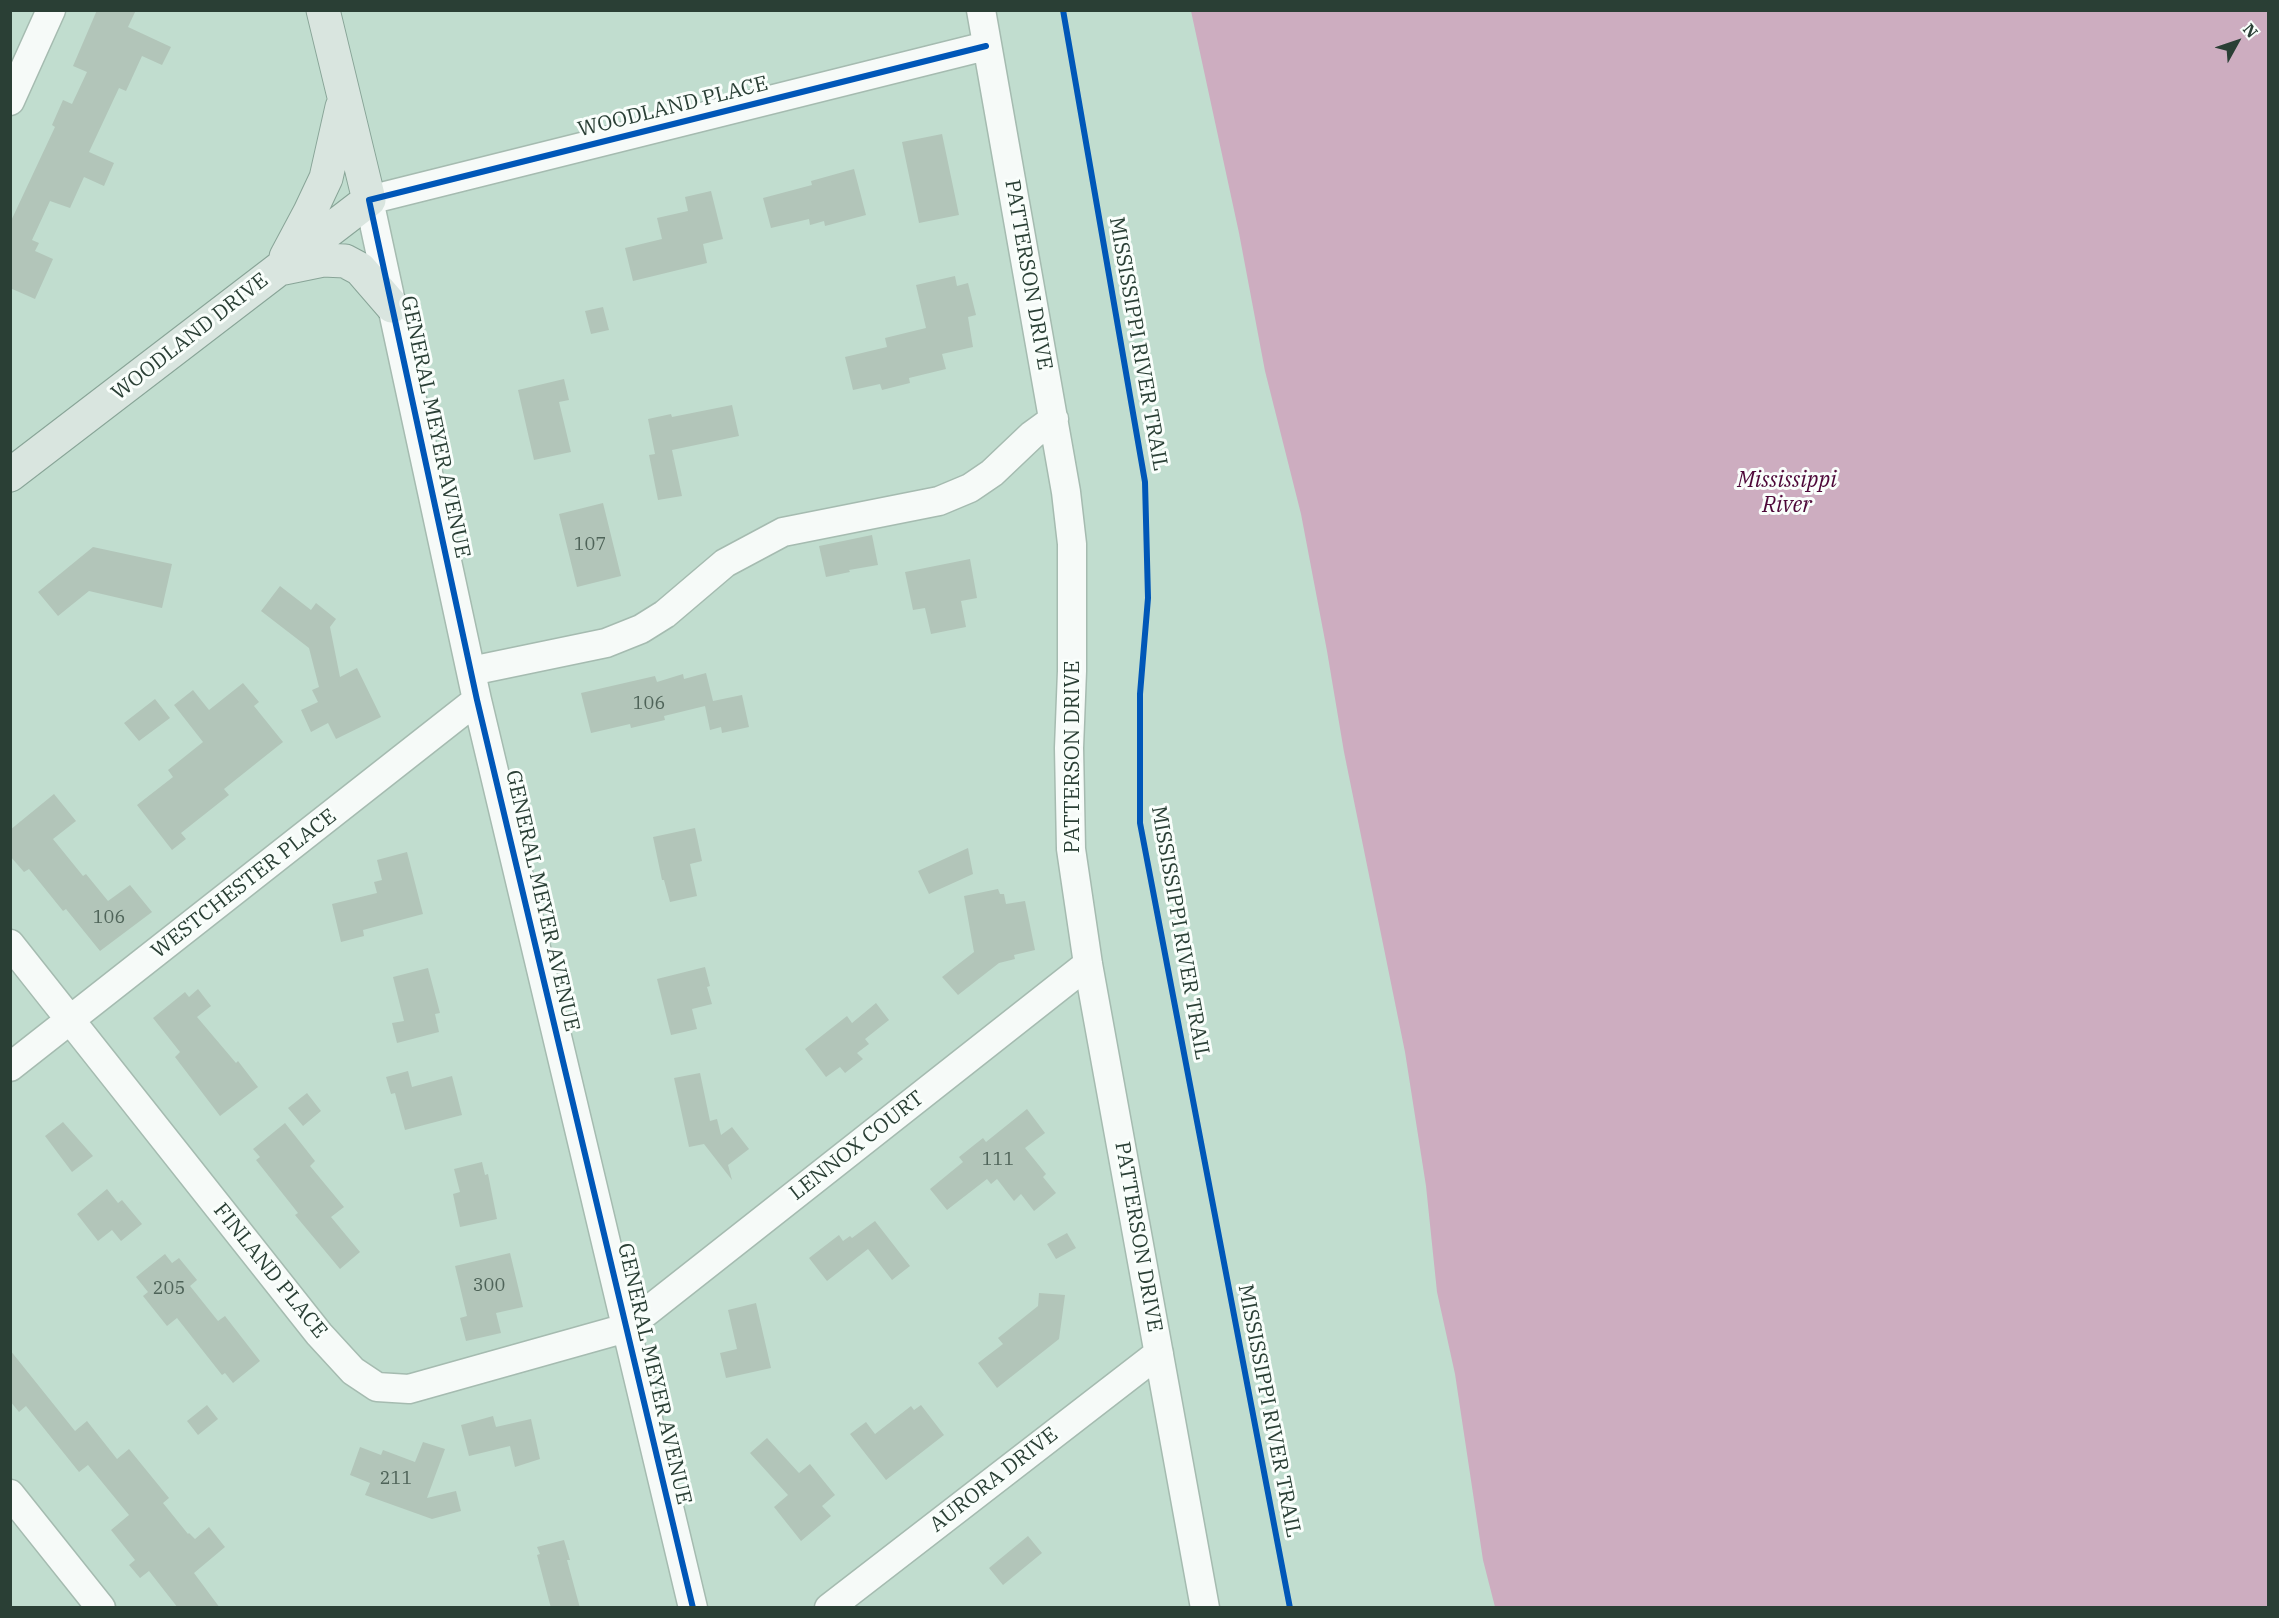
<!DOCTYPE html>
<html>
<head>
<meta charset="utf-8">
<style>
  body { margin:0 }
  #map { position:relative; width:2279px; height:1618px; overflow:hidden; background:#c1ddcf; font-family:"IBM Plex Serif",serif }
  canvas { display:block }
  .frame { position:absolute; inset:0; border:12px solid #2a3f35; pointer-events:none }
  .north { position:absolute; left:2207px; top:12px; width:60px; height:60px; -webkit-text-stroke:4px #f9fefb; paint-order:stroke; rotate:50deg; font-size:16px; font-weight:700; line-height:24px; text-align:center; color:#2a3f35 }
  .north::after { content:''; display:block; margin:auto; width:21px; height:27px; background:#2a3f35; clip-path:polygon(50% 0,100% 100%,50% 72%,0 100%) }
</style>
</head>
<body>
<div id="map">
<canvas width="2279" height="1618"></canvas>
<div class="frame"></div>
<div class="north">N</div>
</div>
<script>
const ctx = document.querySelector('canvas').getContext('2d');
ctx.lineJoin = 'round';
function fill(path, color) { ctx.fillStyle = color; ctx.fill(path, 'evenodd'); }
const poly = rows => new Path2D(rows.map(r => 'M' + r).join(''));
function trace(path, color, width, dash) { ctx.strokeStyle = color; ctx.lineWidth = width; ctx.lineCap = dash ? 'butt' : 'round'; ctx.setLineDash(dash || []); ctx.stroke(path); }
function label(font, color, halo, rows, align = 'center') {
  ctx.font = font + ' "IBM Plex Serif",serif'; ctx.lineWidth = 6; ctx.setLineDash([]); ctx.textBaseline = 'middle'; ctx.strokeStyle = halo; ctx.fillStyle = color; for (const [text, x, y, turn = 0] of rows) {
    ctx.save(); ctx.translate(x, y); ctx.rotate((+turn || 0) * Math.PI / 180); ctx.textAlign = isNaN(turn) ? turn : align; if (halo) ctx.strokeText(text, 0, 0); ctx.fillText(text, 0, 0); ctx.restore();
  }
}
const water = poly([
  [1191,11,2268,11,2268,1607,1495,1607,1483,1560,1455,1374,1437,1292,1426,1186,1405,1052,1344,752,1327,651,1301,514,1265,371,1239,233]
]);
const building = poly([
  [97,10,136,10,128,27,171,47,162,65,142,56,126,91,119,88,89,152,114,163,104,186,84,177,70,208,50,201,32,240,39,243,35,251,53,259,35,299,10,288,10,223,55,127,52,125,63,100,72,104,87,72,73,66],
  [942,134,959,215,919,223,902,142],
  [854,169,866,215,825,226,824,221,810,225,809,219,771,228,763,198,812,185,811,181],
  [711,191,723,239,703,244,707,263,633,281,625,248,662,239,657,218,688,211,685,197],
  [955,276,957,286,968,283,976,315,968,317,973,347,942,354,946,369,909,378,910,383,882,390,880,384,853,390,845,357,887,347,885,338,926,328,916,285],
  [603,307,609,330,591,334,585,311],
  [564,379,569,400,559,402,571,452,534,460,518,390],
  [732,405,739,436,672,450,682,496,658,500,649,455,655,454,648,419,671,414,672,417],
  [603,503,621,576,577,587,559,514],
  [872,535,878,565,849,570,850,572,826,577,819,546],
  [93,547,172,564,162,608,89,591,58,616,38,592],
  [970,559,977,598,961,601,966,627,931,634,925,608,913,610,905,572],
  [280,586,311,610,316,603,336,619,330,627,340,677,357,668,381,717,336,739,328,723,311,732,301,710,318,702,312,690,319,687,309,648,261,611],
  [706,673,713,701,742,695,749,727,722,733,721,727,710,730,705,706,664,716,665,720,631,728,630,724,591,733,581,693,655,676,657,682,683,674,684,679],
  [243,683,259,702,254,706,283,742,224,789,229,795,181,833,186,839,172,850,137,805,173,777,168,770,203,742,174,705,193,690,209,710],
  [155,699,170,718,139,741,124,723],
  [54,794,76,821,53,839,83,876,86,874,108,901,130,885,152,912,100,951,66,909,63,911,29,869,24,872,10,856,10,830],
  [695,828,702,861,690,864,697,896,670,902,664,880,662,880,653,837],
  [968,848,973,874,929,894,918,871],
  [407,852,423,914,363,930,364,936,341,942,332,904,377,893,374,882,382,880,377,860],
  [998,889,1000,894,1004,894,1006,904,1025,901,1035,950,1014,955,1015,959,999,963,958,995,942,977,974,952,964,896],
  [705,967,710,986,707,987,712,1004,692,1009,697,1029,671,1035,657,979],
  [428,968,440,1013,435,1014,439,1032,397,1043,392,1023,404,1021,393,977],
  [198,989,211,1006,197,1017,236,1063,238,1061,258,1087,220,1116,175,1057,180,1052,153,1018,185,992,189,997],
  [876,1003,889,1020,865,1039,869,1044,857,1053,863,1059,845,1073,840,1067,826,1077,805,1049,847,1016,852,1023],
  [408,1071,412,1087,452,1076,462,1115,405,1130,395,1093,391,1094,386,1077],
  [700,1073,710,1121,717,1119,721,1135,732,1127,749,1149,728,1165,732,1180,704,1144,689,1147,674,1078],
  [307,1093,321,1111,303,1126,288,1108],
  [1027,1109,1045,1133,1025,1148,1046,1174,1043,1177,1056,1193,1034,1211,1021,1194,1014,1201,997,1179,991,1184,987,1179,947,1210,930,1189,963,1162,959,1157,983,1138,986,1142],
  [63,1122,93,1156,72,1172,45,1136],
  [285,1123,315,1161,310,1166,344,1207,331,1217,360,1252,340,1269,295,1215,298,1213,256,1160,260,1157,253,1149],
  [482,1162,485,1175,488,1174,497,1219,460,1227,453,1194,460,1192,454,1169],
  [107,1189,118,1203,122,1200,142,1224,121,1241,112,1230,98,1241,77,1214],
  [875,1221,910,1266,892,1280,868,1249,827,1281,809,1258,839,1235,843,1241,850,1236,852,1238],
  [1067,1233,1076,1248,1056,1259,1047,1244],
  [510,1253,523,1307,496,1313,501,1333,466,1341,460,1318,467,1316,455,1266],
  [165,1254,172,1263,179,1258,197,1280,190,1286,218,1321,225,1316,260,1361,233,1383,225,1373,222,1375,177,1318,167,1326,143,1296,148,1292,136,1277],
  [1039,1293,1065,1295,1059,1339,997,1388,978,1363,1003,1344,998,1338,1038,1306],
  [756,1303,771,1368,726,1378,720,1353,737,1349,728,1310],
  [10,1350,75,1431,87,1421,117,1459,129,1449,169,1498,163,1503,188,1534,189,1533,195,1539,209,1527,225,1547,194,1573,220,1608,178,1608,149,1571,140,1578,129,1565,135,1560,111,1530,129,1515,88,1465,79,1472,26,1406,19,1412,10,1401],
  [207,1405,218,1419,198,1435,187,1421],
  [921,1405,944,1435,886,1480,850,1434,866,1422,875,1434,911,1406,914,1410],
  [493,1416,496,1427,531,1419,540,1459,515,1467,510,1446,469,1456,461,1425],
  [767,1438,799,1473,810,1464,835,1495,822,1506,831,1516,801,1541,774,1507,788,1495,750,1453],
  [423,1442,445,1449,427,1498,456,1491,461,1511,432,1519,365,1495,370,1483,350,1475,360,1447,381,1455,383,1450,415,1462],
  [1028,1536,1042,1553,1003,1585,989,1568],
  [564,1540,570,1560,567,1560,580,1608,551,1608,537,1555,540,1554,537,1547]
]);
const minor = poly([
  [981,10,1066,492,1072,544,1072,671,1069,748,1071,849,1088,964,1205,1608],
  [10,101,51,10],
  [471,671,606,643,641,629,665,614,725,563,783,532,939,501,970,488,992,473,1032,435,1054,419],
  [10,944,319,1334,353,1371,377,1387,409,1389,626,1328,1088,964],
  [10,1067,477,700],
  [10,1494,101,1608],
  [693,1608,477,700,369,200,986,46],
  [829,1608,1159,1353]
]);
const major = poly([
  [286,257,310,212,326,178,342,107],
  [284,268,323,260,345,261,360,269,392,306],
  [10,475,369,200,323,10]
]);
const cycleway = poly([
  [1063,10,1145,482,1148,598,1140,694,1140,823,1290,1608],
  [693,1608,477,700,369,200,986,46]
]);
const numberNames = [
  ["107",590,545],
  ["106",649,704],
  ["106",109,918],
  ["111",998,1160],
  ["300",489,1286],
  ["205",169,1289],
  ["211",396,1479]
];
const streetNames = [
  ["WOODLAND PLACE",673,107,-14],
  ["PATTERSON DRIVE",1028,275,80],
  ["WOODLAND DRIVE",190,337,-38],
  ["MISSISSIPPI RIVER TRAIL",1138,344,80],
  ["GENERAL MEYER AVENUE",435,427,78],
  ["PATTERSON DRIVE",1073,757,-90],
  ["WESTCHESTER PLACE",244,884,-38],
  ["GENERAL MEYER AVENUE",542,901,77],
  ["MISSISSIPPI RIVER TRAIL",1180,933,80],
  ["LENNOX COURT",857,1146,-38],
  ["PATTERSON DRIVE",1138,1237,80],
  ["FINLAND PLACE",270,1271,51],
  ["GENERAL MEYER AVENUE",654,1374,77],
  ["MISSISSIPPI RIVER TRAIL",1269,1411,79],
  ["AURORA DRIVE",994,1480,-38]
];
const waterNames = [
  ["Mississippi",1787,481],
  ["River",1787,506]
];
fill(water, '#cdadc0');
fill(building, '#b2c5b9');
trace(minor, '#a5bbb0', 31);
trace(major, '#88a497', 35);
trace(minor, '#f6faf8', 28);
trace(major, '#d9e5df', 33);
trace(cycleway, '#0057b8', 6);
label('18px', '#4e6358', null, numberNames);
label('21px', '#2a3f35', '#f9fefb', streetNames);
label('italic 22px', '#4d0738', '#f9fefb', waterNames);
</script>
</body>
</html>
